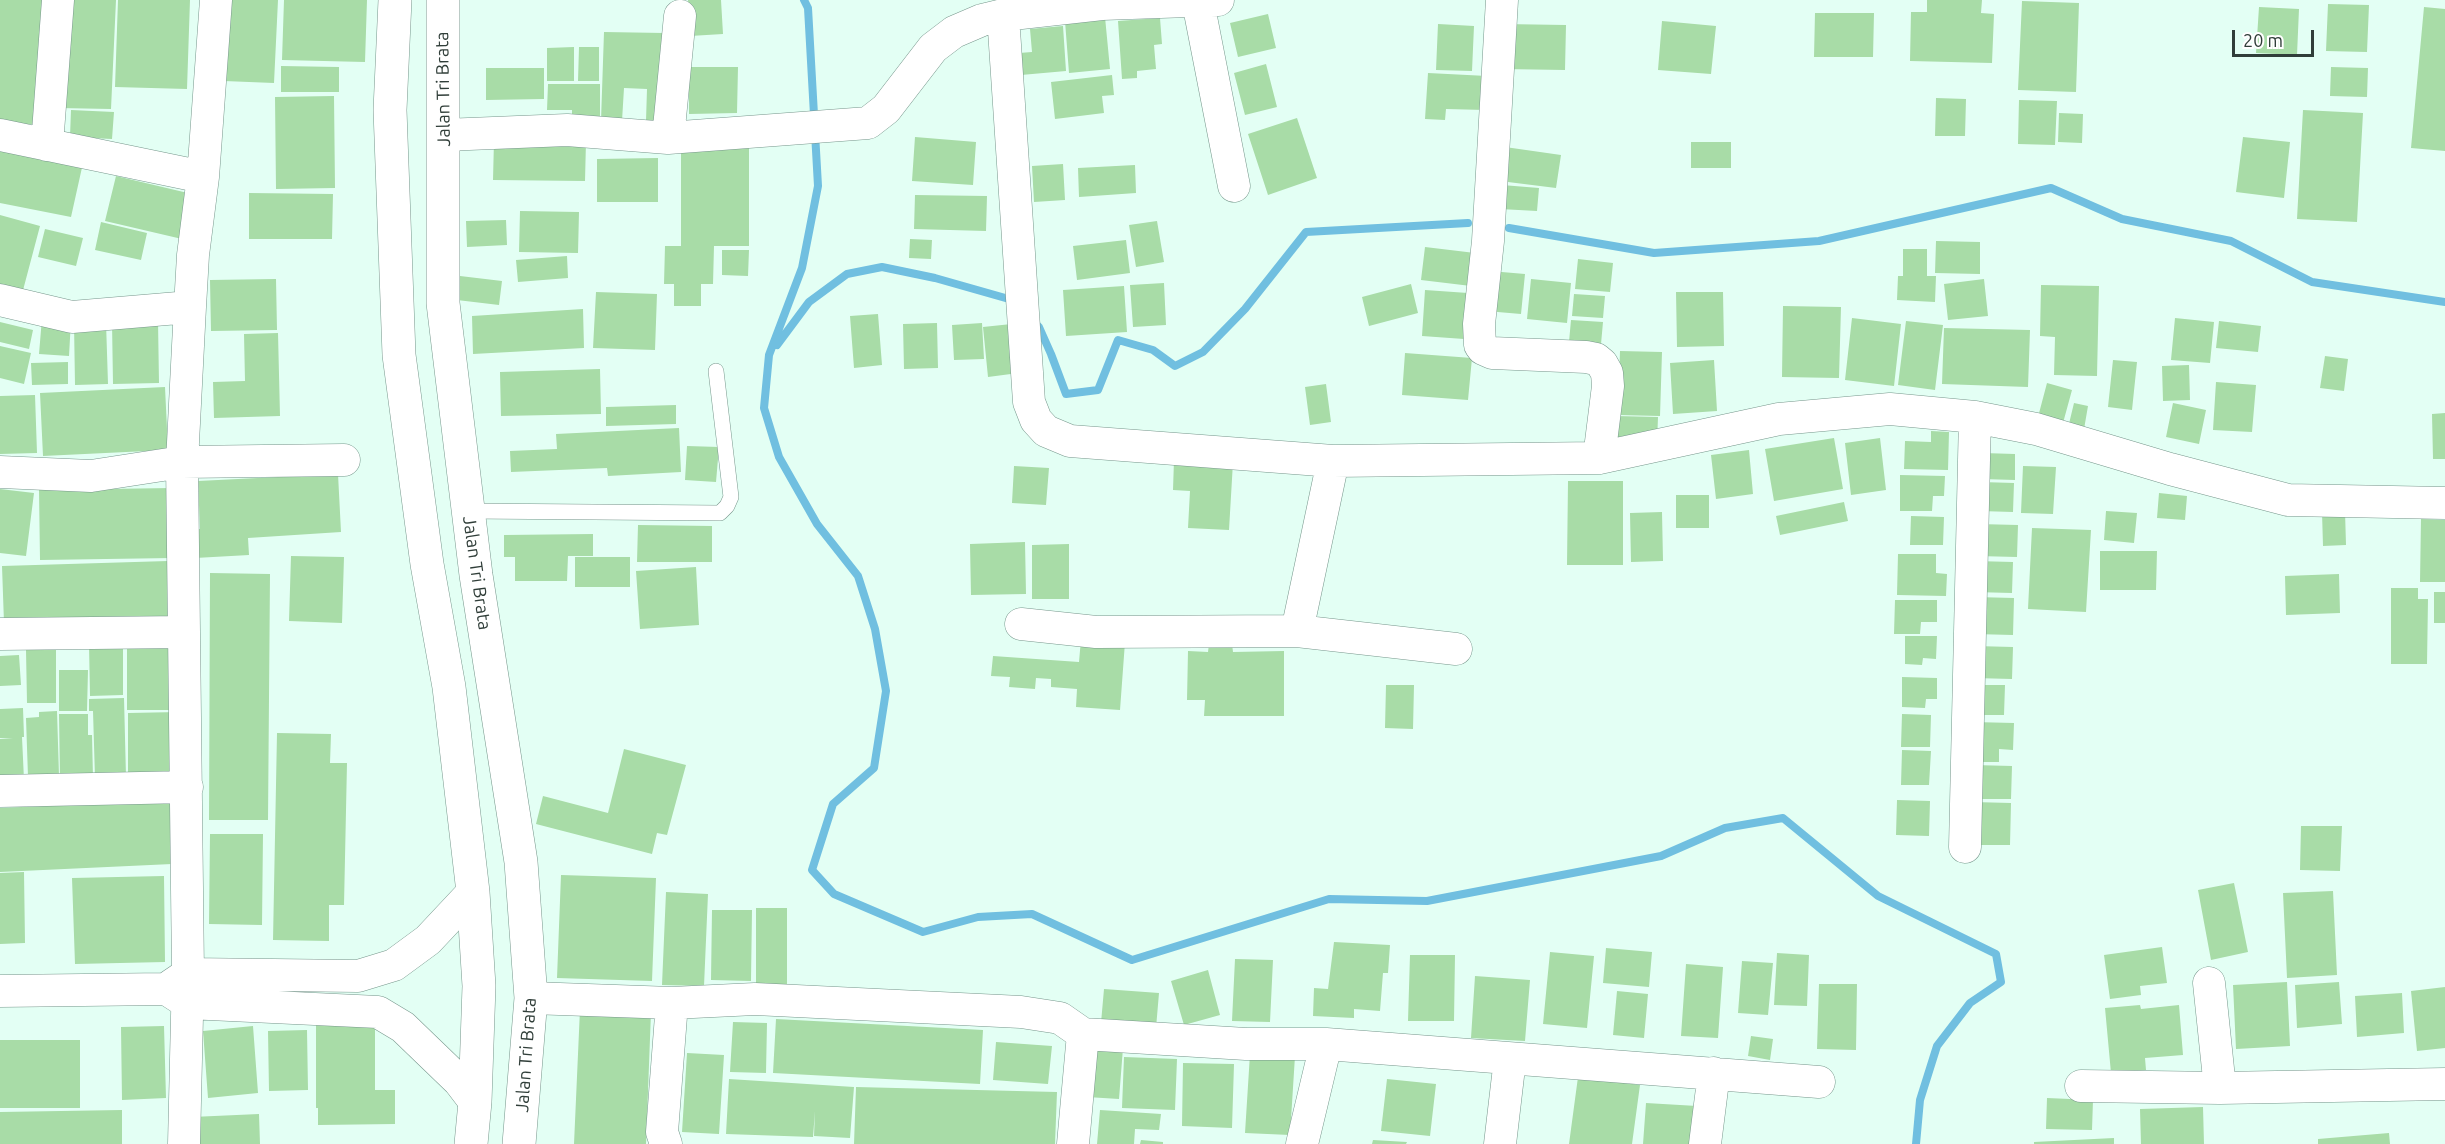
<!DOCTYPE html>
<html>
<head>
<meta charset="utf-8">
<style>
	body { margin:0 }
	#map { position:relative; width:2445px; height:1144px; overflow:hidden; background:#e3fff4; font-family:Ubuntu,sans-serif }
	canvas { display:block }
	.scale { position:absolute; left:2232px; top:30px; width:82px; height:27px; box-sizing:border-box; border:3px solid #303e39; border-top:0; padding-left:8px; font-size:18px; line-height:21px; white-space:nowrap; color:#303e39; -webkit-text-stroke:4px #fff; paint-order:stroke }
</style>
</head>
<body>
<div id="map">
<canvas width="2445" height="1144"></canvas>
<div class="scale">20 m</div>
</div>
<script>
const g = document.querySelector('canvas').getContext('2d');
g.lineJoin = 'round';
const shape = rows => new Path2D(rows.map(r => 'M' + r).join(''));
function strokePath(path, color, width, dash) { g.strokeStyle = color; g.lineWidth = width; g.lineCap = dash ? 'butt' : 'round'; g.setLineDash(dash || []); g.stroke(path); }
function fill(path, color) { g.fillStyle = color; g.fill(path, 'evenodd'); }
function write(font, color, halo, rows, align = 'center') {
  g.font = font + ' Ubuntu,sans-serif'; g.lineWidth = 4.5; g.setLineDash([]); g.textBaseline = 'middle'; g.strokeStyle = halo; g.fillStyle = color; for (const [text, x, y, turn = 0] of rows) {
    g.save(); g.translate(x, y); g.rotate((+turn || 0) * Math.PI / 180); g.textAlign = isNaN(turn) ? turn : align; if (halo) g.strokeText(text, 0, 0); g.fillText(text, 0, 0); g.restore();
  }
}
strokePath(shape([
	[804,0,808,8,818,186,802,268,769,355,764,408,779,457,817,524,858,576,875,629,886,691,874,768,833,804,812,870,834,894,923,932,978,917,1032,914,1132,960,1329,899,1427,901,1661,856,1725,828,1783,818,1878,896,1996,954,2001,982,1970,1003,1937,1046,1920,1100,1916,1144],
	[1509,228,1654,253,1819,241,2051,188,2122,219,2231,241,2312,282,2445,302],
	[1034,322,1039,327,1051,354,1066,394,1098,390,1118,340,1153,350,1175,366,1203,352,1245,309,1306,232,1468,223],
	[777,345,809,302,847,274,882,267,935,278,1016,301]
]), '#70bfe0', 8);
fill(shape([
	[0,0,49,0,39,125,0,122],
	[64,0,116,0,111,109,59,108],
	[118,0,190,0,187,89,115,87],
	[228,0,278,0,274,83,224,81],
	[284,0,367,0,365,62,282,60],
	[688,0,721,0,723,34,690,36],
	[1927,0,1982,0,1981,13,1994,14,1992,63,1910,61,1911,12,1927,12],
	[2022,1,2079,3,2076,92,2018,90],
	[2328,4,2369,5,2367,52,2326,51],
	[2259,7,2299,9,2297,55,2256,53],
	[2424,7,2445,9,2445,151,2411,148],
	[1815,13,1874,13,1873,57,1814,57],
	[1268,14,1276,48,1238,57,1230,23],
	[1105,17,1110,69,1069,73,1065,21],
	[1160,18,1162,44,1154,45,1156,69,1137,71,1137,78,1122,79,1118,21],
	[1662,21,1716,26,1711,74,1658,70],
	[1438,24,1474,26,1472,71,1436,70],
	[1503,24,1566,25,1565,70,1502,69],
	[1063,26,1066,71,1021,75,1019,53,1032,52,1030,29],
	[604,32,664,33,661,121,646,121,647,89,624,88,622,121,601,121],
	[574,47,574,81,547,81,547,48],
	[579,47,599,47,599,81,578,81],
	[1266,64,1277,107,1245,115,1234,73],
	[281,66,339,67,339,92,281,92],
	[689,67,738,67,737,113,689,114],
	[2331,67,2368,68,2367,97,2330,96],
	[486,68,544,68,544,99,486,100],
	[1428,73,1487,76,1485,110,1446,109,1445,120,1425,119],
	[1112,75,1114,95,1102,96,1104,113,1055,119,1051,82],
	[548,84,600,84,600,123,572,123,572,110,547,110],
	[334,96,335,188,276,189,275,97],
	[1936,98,1966,99,1965,136,1935,136],
	[2019,100,2057,101,2055,145,2018,144],
	[71,110,114,112,112,139,70,137],
	[2303,110,2363,113,2357,222,2297,219],
	[2059,113,2083,114,2082,143,2058,142],
	[1297,118,1317,178,1268,195,1248,134],
	[915,137,976,142,973,185,912,181],
	[2243,137,2290,142,2284,198,2236,192],
	[494,140,586,141,585,181,493,180],
	[1691,142,1731,142,1731,168,1691,168],
	[0,146,83,163,71,217,0,203],
	[749,146,749,246,714,246,713,284,701,284,701,306,674,306,674,284,664,284,665,246,681,246,681,147],
	[1505,147,1561,155,1556,188,1500,181],
	[658,158,658,202,597,202,597,159],
	[1063,164,1065,200,1034,202,1032,166],
	[1135,165,1136,193,1079,197,1078,168],
	[116,176,192,194,182,239,105,221],
	[1502,185,1539,188,1537,211,1500,209],
	[249,193,333,194,332,239,249,239],
	[915,195,987,196,986,231,914,229],
	[520,211,579,212,578,253,519,252],
	[0,215,40,226,22,294,0,289],
	[506,220,507,245,467,247,466,221],
	[1157,221,1164,262,1136,267,1129,225],
	[101,222,147,233,141,260,95,250],
	[45,229,83,238,76,266,38,257],
	[910,239,932,240,931,259,909,258],
	[1126,240,1130,273,1077,280,1073,246],
	[1936,241,1980,242,1980,274,1935,273],
	[1425,247,1475,253,1471,286,1421,280],
	[1903,249,1927,249,1927,276,1936,276,1935,302,1897,300,1898,276,1903,276],
	[722,250,749,250,748,276,722,275],
	[567,256,568,278,518,282,516,260],
	[1578,259,1613,263,1610,292,1575,289],
	[1490,271,1525,274,1521,314,1486,311],
	[460,276,502,281,499,305,457,300],
	[276,279,277,330,211,331,210,280],
	[1531,279,1571,283,1567,323,1527,319],
	[1984,279,1988,316,1948,320,1944,284],
	[1164,283,1166,325,1133,327,1130,285],
	[1411,284,1418,313,1369,326,1362,297],
	[2041,285,2099,286,2097,376,2054,375,2055,337,2040,336],
	[1124,286,1127,332,1066,336,1063,290],
	[1425,290,1468,293,1464,339,1422,336],
	[596,292,657,294,655,350,593,348],
	[1676,292,1723,292,1724,346,1677,347],
	[1574,294,1605,296,1603,318,1572,316],
	[1783,306,1841,307,1839,378,1782,377],
	[583,309,584,348,473,354,472,316],
	[878,314,882,365,854,368,850,316],
	[42,318,71,320,69,356,39,354],
	[1852,318,1901,324,1894,386,1845,380],
	[2175,318,2214,322,2210,363,2171,360],
	[1571,320,1603,322,1601,344,1569,342],
	[158,321,159,383,113,384,112,322],
	[1906,321,1943,325,1935,390,1898,385],
	[2219,321,2261,326,2258,352,2216,348],
	[0,322,33,330,29,349,0,342],
	[106,322,108,384,75,385,74,323],
	[937,323,938,368,904,369,903,324],
	[982,323,984,359,954,360,952,325],
	[1021,323,1026,372,988,377,983,327],
	[1944,328,2030,330,2028,387,1942,384],
	[278,333,280,416,214,418,213,382,245,381,244,334],
	[0,346,31,353,24,384,0,378],
	[1620,351,1662,352,1660,416,1618,415],
	[1405,353,1472,358,1468,400,1402,395],
	[2325,356,2348,359,2344,391,2320,388],
	[1714,360,1717,411,1673,414,1670,363],
	[2113,360,2137,362,2132,410,2108,407],
	[68,362,68,384,32,385,31,363],
	[2189,365,2190,400,2163,401,2162,366],
	[600,369,601,414,501,416,500,372],
	[2216,382,2256,385,2252,432,2213,430],
	[2047,383,2072,390,2063,423,2038,417],
	[1326,384,1331,422,1310,425,1305,387],
	[165,387,168,450,43,456,40,393],
	[35,395,37,453,0,454,0,396],
	[2074,403,2088,406,2083,435,2067,432],
	[2173,403,2206,410,2199,444,2166,437],
	[676,405,676,424,606,426,606,407],
	[2445,413,2445,459,2433,459,2432,414],
	[1616,416,1658,417,1657,443,1616,442],
	[679,428,681,472,608,476,607,468,511,472,510,451,557,449,556,434],
	[1931,431,1949,432,1948,470,1904,469,1905,441,1931,442],
	[1834,438,1843,489,1774,501,1765,449],
	[1880,438,1886,490,1851,495,1845,443],
	[687,446,719,447,716,482,685,480],
	[1749,450,1753,494,1716,499,1711,455],
	[1983,453,2015,454,2015,480,1982,479],
	[1174,460,1233,462,1229,530,1188,528,1190,491,1173,490],
	[1014,466,1049,468,1046,505,1012,503],
	[2023,466,2056,467,2053,514,2021,513],
	[338,474,341,532,248,538,249,555,195,558,193,529,200,529,198,481],
	[1900,475,1945,476,1944,496,1933,496,1932,511,1900,511],
	[1568,481,1623,481,1623,565,1567,565],
	[1981,482,2014,483,2013,512,1980,511],
	[172,488,172,558,40,560,39,490],
	[0,489,34,493,26,556,0,553],
	[2159,493,2187,496,2185,520,2157,518],
	[1676,495,1709,495,1709,528,1676,528],
	[1844,502,1848,521,1780,535,1776,516],
	[2106,511,2137,513,2134,543,2104,540],
	[2345,511,2346,545,2323,546,2322,512],
	[1662,512,1663,561,1631,562,1630,513],
	[1911,516,1944,517,1943,545,1910,545],
	[2421,519,2445,520,2445,582,2420,582],
	[1978,524,2018,525,2017,557,1977,556],
	[638,525,712,526,712,562,637,562],
	[2032,528,2091,530,2086,612,2028,609],
	[593,534,593,556,568,556,567,581,515,581,515,557,504,557,504,535],
	[1025,542,1026,594,971,595,970,544],
	[1069,544,1069,599,1032,599,1032,545],
	[2100,551,2157,551,2156,590,2100,590],
	[1898,554,1936,554,1936,573,1947,574,1946,596,1897,595],
	[291,556,344,557,342,623,289,621],
	[575,557,630,557,630,587,575,587],
	[168,561,170,619,4,623,2,566],
	[1975,561,2013,562,2012,593,1974,592],
	[696,567,699,625,640,629,636,571],
	[210,573,270,574,268,820,209,820],
	[2339,574,2340,613,2286,615,2285,576],
	[2391,588,2418,588,2418,599,2428,599,2427,664,2391,664],
	[2434,592,2445,592,2445,623,2434,623],
	[1975,597,2014,598,2013,635,1974,634],
	[1895,600,1937,600,1937,622,1921,622,1920,634,1894,634],
	[1905,636,1937,636,1936,659,1923,658,1922,665,1905,664],
	[1081,639,1125,642,1120,710,1076,707,1077,689,1051,687,1051,679,1036,678,1035,689,1009,687,1010,677,991,676,993,656,1079,662],
	[89,644,123,644,123,695,90,696],
	[1209,644,1232,644,1233,652,1284,651,1284,716,1204,716,1205,700,1187,700,1188,651,1208,652],
	[1975,646,2013,647,2012,679,1974,678],
	[181,647,181,710,127,710,127,648],
	[26,650,56,650,56,703,27,703],
	[19,655,21,685,0,686,0,656],
	[59,670,88,670,87,711,59,711],
	[1902,677,1937,678,1937,699,1926,699,1925,708,1902,707],
	[1386,685,1414,685,1413,729,1385,728],
	[1973,685,2005,685,2004,715,1973,715],
	[124,698,126,777,95,778,93,711,89,711,89,699],
	[23,708,24,737,22,737,24,780,0,782,0,739,13,738,0,738,0,709],
	[57,711,59,776,28,777,26,718,39,717,39,712],
	[179,712,180,782,128,782,128,713],
	[59,714,88,714,88,735,92,735,93,778,60,779],
	[1902,714,1931,715,1930,747,1901,747],
	[1973,722,2014,723,2013,750,1999,749,1999,762,1972,762],
	[277,733,331,734,330,763,347,763,344,905,329,905,329,941,273,940],
	[624,749,686,765,667,835,657,833,652,854,536,824,543,796,608,813],
	[1902,750,1931,751,1929,785,1901,785],
	[1973,765,2012,766,2011,799,1972,799],
	[170,800,172,864,0,872,0,808],
	[1897,800,1930,801,1929,836,1896,835],
	[1973,802,2011,803,2010,845,1971,845],
	[2301,826,2342,826,2340,871,2300,870],
	[210,834,263,834,262,925,209,924],
	[24,872,25,943,0,944,0,873],
	[561,875,656,878,652,981,557,978],
	[164,876,165,962,75,964,72,878],
	[2234,883,2248,952,2211,960,2198,890],
	[2333,891,2337,975,2287,978,2283,893],
	[666,892,708,894,704,986,662,985],
	[756,908,787,908,787,984,756,985],
	[712,910,752,910,751,981,711,980],
	[1334,942,1390,945,1388,973,1383,973,1380,1011,1354,1009,1354,1018,1313,1016,1314,988,1328,989],
	[2162,947,2167,983,2140,986,2141,995,2110,999,2104,955],
	[1606,948,1652,952,1649,987,1603,983],
	[1550,952,1594,956,1587,1028,1543,1024],
	[1777,953,1809,955,1807,1006,1774,1005],
	[1410,955,1455,955,1454,1021,1408,1021],
	[1235,959,1273,960,1270,1022,1232,1021],
	[1742,961,1773,963,1768,1015,1738,1013],
	[1686,964,1723,967,1718,1038,1681,1036],
	[1208,970,1220,1015,1184,1025,1171,981],
	[1475,976,1530,980,1525,1041,1471,1038],
	[2287,982,2290,1046,2236,1049,2233,985],
	[2339,982,2342,1024,2297,1028,2295,985],
	[1819,984,1857,984,1856,1050,1817,1049],
	[2445,987,2445,1048,2417,1051,2411,991],
	[1104,989,1159,993,1156,1028,1101,1023],
	[1617,991,1648,994,1644,1038,1613,1035],
	[2402,993,2404,1033,2357,1037,2355,996],
	[2140,1005,2141,1009,2179,1005,2183,1055,2145,1058,2146,1070,2111,1073,2105,1008],
	[580,1009,651,1012,646,1144,574,1144],
	[776,1019,983,1030,980,1084,773,1073],
	[733,1022,767,1023,766,1073,730,1072],
	[316,1023,375,1023,375,1090,395,1090,395,1124,318,1125,318,1108,316,1108],
	[164,1026,166,1098,122,1100,121,1027],
	[253,1026,258,1093,208,1098,203,1031],
	[307,1030,308,1090,269,1091,268,1031],
	[1751,1036,1773,1039,1770,1060,1748,1056],
	[0,1040,80,1040,80,1108,0,1108],
	[996,1042,1052,1046,1048,1084,993,1080],
	[1091,1045,1123,1048,1119,1099,1087,1097],
	[687,1053,724,1055,719,1134,682,1132],
	[1250,1054,1295,1056,1290,1135,1245,1133],
	[1124,1057,1177,1059,1175,1110,1122,1108],
	[1183,1063,1234,1064,1232,1128,1182,1126],
	[1578,1077,1640,1085,1632,1144,1569,1144],
	[729,1079,854,1087,850,1138,814,1136,815,1111,813,1137,726,1134],
	[1387,1079,1436,1084,1430,1136,1381,1131],
	[856,1087,1057,1092,1055,1144,854,1144],
	[2047,1098,2093,1100,2092,1130,2046,1129],
	[1646,1103,1697,1106,1695,1144,1643,1144],
	[2203,1107,2204,1144,2141,1144,2140,1109],
	[122,1110,122,1144,0,1144,0,1112],
	[1100,1110,1161,1114,1159,1130,1135,1129,1134,1144,1097,1144],
	[259,1114,260,1144,193,1144,192,1117],
	[2389,1133,2390,1144,2318,1144,2318,1139],
	[2114,1138,2114,1144,2034,1144,2034,1142],
	[1141,1140,1163,1142,1163,1144,1140,1144],
	[1373,1140,1407,1142,1406,1144,1372,1144]
]), '#a8dca7');
const service = shape([
	[468,511,720,513,727,506,731,497,716,371]
]);
const minor = shape([
	[1502,0,1488,241,1479,324,1480,345,1483,349,1492,353,1586,357,1596,359,1602,364,1607,373,1608,386,1599,458],
	[1198,2,1234,186],
	[1003,15,1029,402,1036,420,1046,431,1070,441,1333,461,1599,458,1779,419,1890,409,1975,417,2036,429,2170,469,2288,500,2445,503],
	[0,135,203,177,216,0],
	[444,135,567,130,668,138,680,16],
	[668,138,868,123,886,109,933,48,954,32,982,20,1003,15,1102,4,1218,0],
	[47,145,58,0],
	[0,300,72,317,190,307,182,462,188,974,184,1144],
	[190,307,193,255,203,177],
	[0,472,91,476,182,462,344,460],
	[1021,624,1096,632,1297,631,1456,649],
	[1297,631,1333,461],
	[0,634,184,632],
	[0,791,187,787],
	[1965,847,1975,417],
	[2209,983,2220,1088],
	[0,991,166,989,188,974,358,976,394,965,428,940,473,892],
	[171,992,188,1003,378,1012,403,1027,459,1081,475,1102],
	[531,998,672,1003,755,999,1021,1012,1060,1018,1083,1034,1246,1044,1326,1044,1819,1082],
	[2081,1086,2220,1088,2445,1084],
	[666,1144,662,1132,672,1003],
	[1073,1144,1083,1034],
	[1302,1144,1326,1044],
	[1500,1144,1510,1059],
	[1705,1144,1714,1073]
]);
const tertiary = shape([
	[395,0,390,110,399,355,427,564,449,687,473,892,479,986,475,1102,471,1144],
	[443,0,443,303,476,575,521,862,531,998,519,1144]
]);
strokePath(service, '#77978c', 16);
strokePath(minor, '#77978c', 33);
strokePath(tertiary, '#77978c', 34);
strokePath(service, '#fff', 15);
strokePath(minor, '#fff', 32);
strokePath(tertiary, '#fff', 33);
write('18px', '#303e39', '#fff', [
	["Jalan Tri Brata",443,89,-91],
	["Jalan Tri Brata",477,573,82],
	["Jalan Tri Brata",526,1055,-86]
]);
</script>
</body>
</html>
